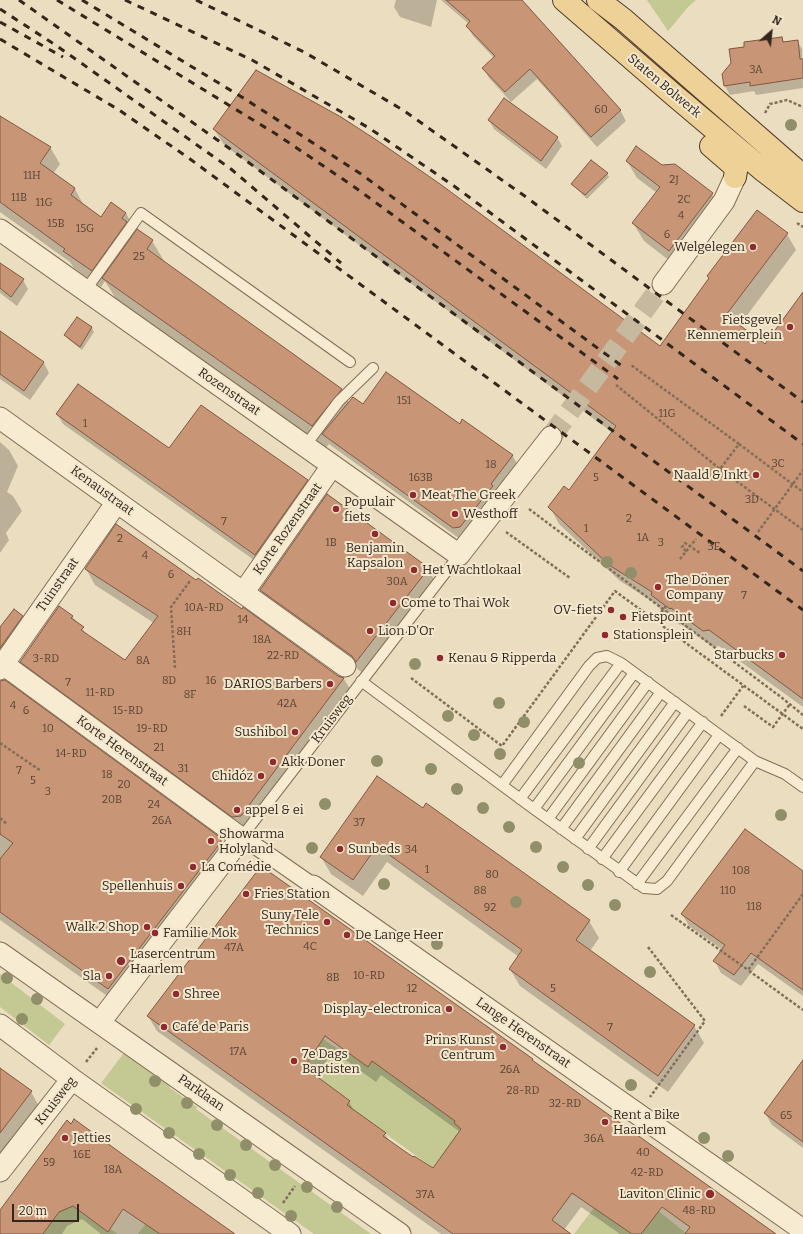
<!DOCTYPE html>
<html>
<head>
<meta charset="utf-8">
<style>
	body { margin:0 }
	#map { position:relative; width:803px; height:1234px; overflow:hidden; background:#ebddbf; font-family:Bitter,serif }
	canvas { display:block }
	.north { position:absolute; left:751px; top:12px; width:40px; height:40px; -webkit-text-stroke:3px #f3e8ce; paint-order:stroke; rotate:27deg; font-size:11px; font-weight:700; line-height:16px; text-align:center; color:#33271c }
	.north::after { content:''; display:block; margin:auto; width:14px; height:18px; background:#33271c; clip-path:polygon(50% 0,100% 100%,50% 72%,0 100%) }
	.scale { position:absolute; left:12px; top:1204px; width:67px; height:18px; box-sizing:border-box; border:2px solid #33271c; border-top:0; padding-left:5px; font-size:12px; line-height:14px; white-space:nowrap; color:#33271c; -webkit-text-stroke:3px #f3e8ce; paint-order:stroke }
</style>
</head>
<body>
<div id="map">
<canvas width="803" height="1234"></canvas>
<div class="north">N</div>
<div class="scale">20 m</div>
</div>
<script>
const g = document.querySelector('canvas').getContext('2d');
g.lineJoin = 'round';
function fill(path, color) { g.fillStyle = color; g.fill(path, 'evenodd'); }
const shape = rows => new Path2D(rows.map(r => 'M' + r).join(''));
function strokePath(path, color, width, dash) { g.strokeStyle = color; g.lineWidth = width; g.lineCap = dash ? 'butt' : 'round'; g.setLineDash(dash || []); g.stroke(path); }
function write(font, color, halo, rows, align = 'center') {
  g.font = font + ' Bitter,serif'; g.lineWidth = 4; g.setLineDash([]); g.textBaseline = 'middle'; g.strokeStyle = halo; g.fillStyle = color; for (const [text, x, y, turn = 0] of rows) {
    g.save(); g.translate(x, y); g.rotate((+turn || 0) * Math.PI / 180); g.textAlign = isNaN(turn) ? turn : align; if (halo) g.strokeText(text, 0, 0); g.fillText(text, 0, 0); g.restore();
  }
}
fill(shape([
	[647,0,696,0,688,7,668,31],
	[0,974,65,1024,49,1045,0,1007],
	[293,998,334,1024,323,1039,347,1055,353,1047,484,1128,451,1143,433,1168,300,1072],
	[127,1049,168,1078,170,1088,197,1107,196,1109,371,1234,314,1234,101,1083],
	[86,1161,103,1224,118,1234,36,1234],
	[627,1185,687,1234,574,1234,606,1192],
	[149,1219,171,1234,138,1234]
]), '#c4c994');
fill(shape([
	[396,0,437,0,431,27,400,17,394,7],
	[441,0,521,0,620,110,626,121,597,147,537,79,511,102,489,78,483,68,494,58,473,36,467,26,469,24],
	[782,38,784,42,797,41,802,49,803,88,756,95,754,91,730,95,725,86,723,74,745,48],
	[0,118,50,147,60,164,53,174,75,189,84,206,101,219,126,213,135,230,133,234,134,236,138,230,152,241,166,264,341,390,349,403,460,425,512,455,519,467,460,539,329,444,325,449,117,301,105,281,101,287,74,268,70,262,0,212],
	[489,120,557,137,562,146,546,169,494,129],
	[214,129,660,347,710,279,708,276,787,234,796,250,739,326,766,345,803,294,803,707,719,646,713,647,681,624,680,625,661,611,658,605,620,581,559,524,550,507,569,491,613,433,224,145],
	[627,161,712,194,722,211,679,268,644,241,633,223,657,193,637,178],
	[607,173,609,177,587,199,572,184],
	[0,264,23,280,28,289,17,306,0,293],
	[78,318,92,328,94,332,82,350,68,339,65,335],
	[0,331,44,363,49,373,30,400,0,379],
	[57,414,169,450,307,480,313,491,261,565,63,424],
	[0,442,9,450,18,466,7,492,13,496,22,511,6,533,9,540,0,553],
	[428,568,437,585,363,673,270,606,261,590],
	[86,569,344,679,353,694,250,831,30,677,21,662,72,616,88,636,125,662,154,623,95,585],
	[22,616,24,620,0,655,0,629],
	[0,683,220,839,228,853,117,1003,0,920],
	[426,805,589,921,599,938,590,951,694,1026,704,1043,668,1092,520,986,510,969,519,957,387,862,363,896,331,874,321,857,423,810],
	[261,868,775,1234,620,1234,581,1207,564,1230,569,1234,441,1234,157,1031,148,1016],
	[333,1051,376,1082,381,1075,460,1132,433,1170,390,1142,385,1134,355,1112,349,1102,316,1077],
	[803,872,803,996,758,964,741,986,721,973,715,961,723,950,689,926,682,914],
	[803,1061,803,1148,772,1125,765,1113],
	[0,1069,31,1092,39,1106,0,1157],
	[67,1121,234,1234,101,1234,82,1219,67,1226,62,1234,0,1234,0,1211]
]), '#0003');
const building = shape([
	[446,0,522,0,621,110,591,137,530,69,505,92,482,68,495,56,466,26,470,21,446,0],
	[782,37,783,42,798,40,800,59,803,59,803,78,750,86,750,82,724,86,722,74,731,63,729,49,744,47,744,42,782,37],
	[256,70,341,117,378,141,440,184,660,346,709,278,707,276,757,210,788,233,726,315,765,344,803,292,803,699,709,630,703,631,671,608,670,609,651,595,652,592,609,565,548,507,564,486,569,490,616,426,213,129,256,70],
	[504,98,558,137,541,161,488,120,504,98],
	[0,116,51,147,40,163,75,188,71,195,101,217,111,202,126,213,122,218,127,222,92,271,63,251,65,249,0,202,0,116],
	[636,146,662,165,675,164,713,193,669,251,632,223,660,187,626,161,636,146],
	[591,160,608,173,585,195,571,184,591,160],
	[137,229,153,240,147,249,342,389,312,426,102,278,137,229],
	[0,263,24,279,11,297,0,288,0,263],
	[77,317,92,327,80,347,64,335,77,317],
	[0,331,44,362,24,391,0,374,0,331],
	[386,372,460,424,462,419,513,455,491,484,493,486,460,527,453,528,322,434,353,397,363,404,386,372],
	[78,384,169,448,201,405,308,480,255,555,56,414,78,384],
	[327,494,429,568,356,662,352,656,260,590,327,494],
	[116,524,196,580,198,578,242,609,243,607,338,676,344,678,241,816,232,817,20,662,59,606,73,616,71,618,84,627,81,630,125,660,158,616,85,569,116,524],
	[14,609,23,616,0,648,0,627,14,609],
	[5,680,221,838,221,842,108,989,0,912,0,859,13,843,0,834,0,681,5,680],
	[377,776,423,808,426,803,590,920,576,940,695,1025,658,1076,509,969,522,950,377,846,353,880,320,857,377,776],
	[745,829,803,871,803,990,751,953,734,975,713,961,725,945,681,914,745,829],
	[261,866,533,1059,532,1060,776,1234,685,1234,690,1227,662,1207,641,1234,632,1234,572,1193,552,1220,571,1234,453,1234,147,1016,261,866],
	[325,1036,368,1067,372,1061,455,1121,454,1123,461,1129,433,1168,414,1156,413,1157,383,1136,386,1133,347,1105,350,1101,304,1067,325,1036],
	[803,1060,803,1142,764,1113,803,1060],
	[0,1068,32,1091,0,1133,0,1068],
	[74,1119,129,1159,235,1234,160,1234,123,1209,108,1232,73,1206,59,1212,43,1234,0,1234,0,1210,67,1120,71,1124,74,1119]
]);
fill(building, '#c89676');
strokePath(building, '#81583f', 1);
strokePath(shape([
	[551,437,663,284]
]), '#c6b99e', 21, [21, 10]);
const service = shape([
	[85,291,141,213,350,362],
	[305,446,339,401,373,368],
	[361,681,534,809,644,888,657,889,667,881,755,761],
	[502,785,589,666,597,658,607,656,621,663,755,761,785,774,803,787],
	[520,799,621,663],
	[534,809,634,673],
	[548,819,648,682],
	[561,829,661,692],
	[241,838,459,555],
	[575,839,675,702],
	[588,849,688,712],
	[602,859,703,722],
	[619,872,719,735],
	[637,884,738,748]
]);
const pedestrian = shape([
	[241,838,254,845,313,886]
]);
const minor = shape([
	[0,230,459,555,551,437],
	[663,284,724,201,735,177],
	[0,418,345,666],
	[243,593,332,466],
	[3,664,241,838,100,1022],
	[0,669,117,502],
	[313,886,803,1230],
	[0,953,400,1234],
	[0,1025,72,1079,290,1234],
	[0,1171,72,1079]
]);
const primary = shape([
	[564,0,675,96,764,171,803,201],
	[598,0,623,19,803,176],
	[711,146,733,165,736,171,735,177]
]);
strokePath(service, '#836e58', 12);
strokePath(pedestrian, '#836e58', 18);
strokePath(minor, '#836e58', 23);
strokePath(primary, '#513c2d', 24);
strokePath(shape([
	[765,113,770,104,787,100,803,107],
	[797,223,803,227],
	[616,385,720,469,739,444,631,365],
	[739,444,803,492],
	[720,469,803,530],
	[529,509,781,697,803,715],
	[506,532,570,578],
	[758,532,803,470],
	[686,551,682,547,685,543,700,553],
	[680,559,696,539],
	[655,620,666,606],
	[175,668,171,607,190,581],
	[411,678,502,746,615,591,803,729],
	[744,706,773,727,790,704],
	[721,716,743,686],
	[0,743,41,771],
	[0,818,7,824],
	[803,894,748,970,803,1010],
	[671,915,748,970],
	[648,947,705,1021,650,1097],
	[86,1062,97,1048],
	[283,1203,295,1186]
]), '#836e58', 2.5, [3, 2]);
strokePath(service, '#f7ebd1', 10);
strokePath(pedestrian, '#f7ebd1', 16);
strokePath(minor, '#f7ebd1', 21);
strokePath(primary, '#eed197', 22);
strokePath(shape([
	[19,0,233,151,803,571],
	[57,0,276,134,353,186,618,379],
	[82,0,245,99,361,174,626,369],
	[125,0,252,60,369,128,454,186,803,444],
	[196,0,304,52,403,110,526,197,803,402],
	[0,9,57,46,231,169,341,263],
	[0,22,63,57],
	[0,39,119,110,190,159,803,610]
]), '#33271c', 3, [7, 7]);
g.fillStyle = '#908f69';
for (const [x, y] of [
	[791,125],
	[607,562],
	[631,573],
	[415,664],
	[499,703],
	[448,716],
	[524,722],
	[474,735],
	[500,754],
	[377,761],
	[579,763],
	[431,769],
	[457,789],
	[325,804],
	[483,808],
	[781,815],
	[509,827],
	[536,847],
	[312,848],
	[563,867],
	[384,884],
	[588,885],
	[516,902],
	[615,905],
	[437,944],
	[650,972],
	[7,978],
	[37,999],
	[22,1019],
	[155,1081],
	[631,1085],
	[187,1103],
	[136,1109],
	[217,1125],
	[169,1133],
	[704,1138],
	[246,1145],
	[199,1154],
	[728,1156],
	[275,1165],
	[230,1175],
	[307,1187],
	[258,1193],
	[337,1207],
	[291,1216]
]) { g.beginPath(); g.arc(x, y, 6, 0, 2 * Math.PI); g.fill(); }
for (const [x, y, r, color] of [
	[753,247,4,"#8f2b2e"],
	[790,327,4,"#8f2b2e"],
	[756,475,4,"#8f2b2e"],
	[413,495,4,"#8f2b2e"],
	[336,509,4,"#8f2b2e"],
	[455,514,4,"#8f2b2e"],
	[375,534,4,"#8f2b2e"],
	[414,570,4,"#8f2b2e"],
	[658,587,4,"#8f2b2e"],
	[393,603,4,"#8f2b2e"],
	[611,610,4,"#8f2b2e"],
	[623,617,4,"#8f2b2e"],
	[370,631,4,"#8f2b2e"],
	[605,635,4,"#8f2b2e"],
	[782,655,4,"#8f2b2e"],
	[440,658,4,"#8f2b2e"],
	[330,684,4,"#8f2b2e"],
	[295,732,4,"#8f2b2e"],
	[273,762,4,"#8f2b2e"],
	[261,776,4,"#8f2b2e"],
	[237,810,4,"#8f2b2e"],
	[211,841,4,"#8f2b2e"],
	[340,849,4,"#8f2b2e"],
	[193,867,4,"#8f2b2e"],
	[181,886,4,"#8f2b2e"],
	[246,894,4,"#8f2b2e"],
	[327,922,4,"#8f2b2e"],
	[147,927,4,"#8f2b2e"],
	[155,933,4,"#8f2b2e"],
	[347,935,4,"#8f2b2e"],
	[121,961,5,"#8f2b2e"],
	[109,976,4,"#8f2b2e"],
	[176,994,4,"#8f2b2e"],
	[449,1009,4,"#8f2b2e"],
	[164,1027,4,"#8f2b2e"],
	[503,1047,4,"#8f2b2e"],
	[294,1061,4,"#8f2b2e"],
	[605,1122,4,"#8f2b2e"],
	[65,1138,4,"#8f2b2e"],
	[710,1194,5,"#8f2b2e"]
]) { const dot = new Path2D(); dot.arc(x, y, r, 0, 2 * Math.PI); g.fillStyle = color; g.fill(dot); strokePath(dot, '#f3e8ce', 1.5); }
write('11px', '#584332', null, [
	["3A",756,70],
	["60",601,110],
	["11H",32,176],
	["2J",674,180],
	["11B",19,198],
	["2C",684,200],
	["11G",44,203],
	["4",681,216],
	["15B",56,224],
	["15G",85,229],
	["6",667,235],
	["25",139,257],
	["151",404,401],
	["11G",667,414],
	["1",85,424],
	["3C",778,464],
	["18",491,465],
	["163B",421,478],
	["5",596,478],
	["3D",752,500],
	["2",629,519],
	["7",224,522],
	["1",586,529],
	["1A",643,538],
	["2",120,539],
	["1B",331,543],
	["3",661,543],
	["3E",714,547],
	["4",145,556],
	["6",171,575],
	["30A",397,582],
	["7",744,596],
	["10A-RD",204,608],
	["14",243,620],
	["8H",184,632],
	["18A",262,640],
	["22-RD",283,656],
	["3-RD",46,659],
	["8A",143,661],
	["8D",169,681],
	["16",211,681],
	["7",68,683],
	["11-RD",100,693],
	["8F",190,695],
	["42A",287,704],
	["4",13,706],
	["6",26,711],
	["15-RD",128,711],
	["10",48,729],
	["19-RD",152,729],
	["21",159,748],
	["14-RD",71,754],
	["31",183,769],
	["7",19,771],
	["18",107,775],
	["5",33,781],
	["20",124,785],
	["3",48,792],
	["20B",112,800],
	["24",154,805],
	["26A",162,821],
	["37",359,823],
	["34",411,850],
	["1",427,870],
	["108",741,871],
	["80",492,875],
	["88",480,891],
	["110",728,891],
	["118",754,907],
	["92",490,908],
	["4C",310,947],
	["47A",234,948],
	["10-RD",369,976],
	["8B",333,978],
	["12",412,989],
	["5",553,989],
	["7",610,1028],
	["17A",238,1052],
	["26A",510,1070],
	["28-RD",523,1091],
	["32-RD",565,1104],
	["65",786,1116],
	["36A",594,1139],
	["40",643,1153],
	["16E",82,1155],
	["59",49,1163],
	["18A",113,1170],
	["42-RD",647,1173],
	["37A",425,1195],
	["48-RD",699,1211]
]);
write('13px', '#33271c', '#f3e8ce', [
	["Staten Bolwerk",664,86,40],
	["Rozenstraat",229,392,35],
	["Kenaustraat",102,491,36],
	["Korte Rozenstraat",288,529,-55],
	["Tuinstraat",58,585,-55],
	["Kruisweg",332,719,-53],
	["Korte Herenstraat",122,751,36],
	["Lange Herenstraat",523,1033,35],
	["Parklaan",201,1093,35],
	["Kruisweg",56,1101,-52]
]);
write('13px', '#33271c', '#f3e8ce', [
	["Welgelegen",745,247,"right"],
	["Fietsgevel",782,320,"right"],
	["Kennemerplein",782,335,"right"],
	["Naald & Inkt",748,475,"right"],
	["Meat The Greek",421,495],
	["Populair",344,502],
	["fiets",344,517],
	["Westhoff",463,514],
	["Benjamin",375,548,"center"],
	["Kapsalon",375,563,"center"],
	["Het Wachtlokaal",422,570],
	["The Döner",666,580],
	["Company",666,595],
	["Come to Thai Wok",401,603],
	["OV-fiets",603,610,"right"],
	["Fietspoint",631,617],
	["Lion D'Or",378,631],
	["Stationsplein",613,635],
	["Starbucks",774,655,"right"],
	["Kenau & Ripperda",448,658],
	["DARIOS Barbers",322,684,"right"],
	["Sushibol",287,732,"right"],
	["Akk Doner",281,762],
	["Chidóz",253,776,"right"],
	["appel & ei",245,810],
	["Showarma",219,834],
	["Holyland",219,849],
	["Sunbeds",348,849],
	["La Comédie",201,867],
	["Spellenhuis",173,886,"right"],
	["Fries Station",254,894],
	["Suny Tele",319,915,"right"],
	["Technics",319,930,"right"],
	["Walk 2 Shop",139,927,"right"],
	["Familie Mok",163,933],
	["De Lange Heer",355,935],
	["Lasercentrum",130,954],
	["Haarlem",130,969],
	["Sla",101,976,"right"],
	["Shree",184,994],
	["Display-electronica",441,1009,"right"],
	["Café de Paris",172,1027],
	["Prins Kunst",495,1040,"right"],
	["Centrum",495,1055,"right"],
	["7e Dags",302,1054],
	["Baptisten",302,1069],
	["Rent a Bike",613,1115],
	["Haarlem",613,1130],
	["Jetties",73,1138],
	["Laviton Clinic",701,1194,"right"]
], 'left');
</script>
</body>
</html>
